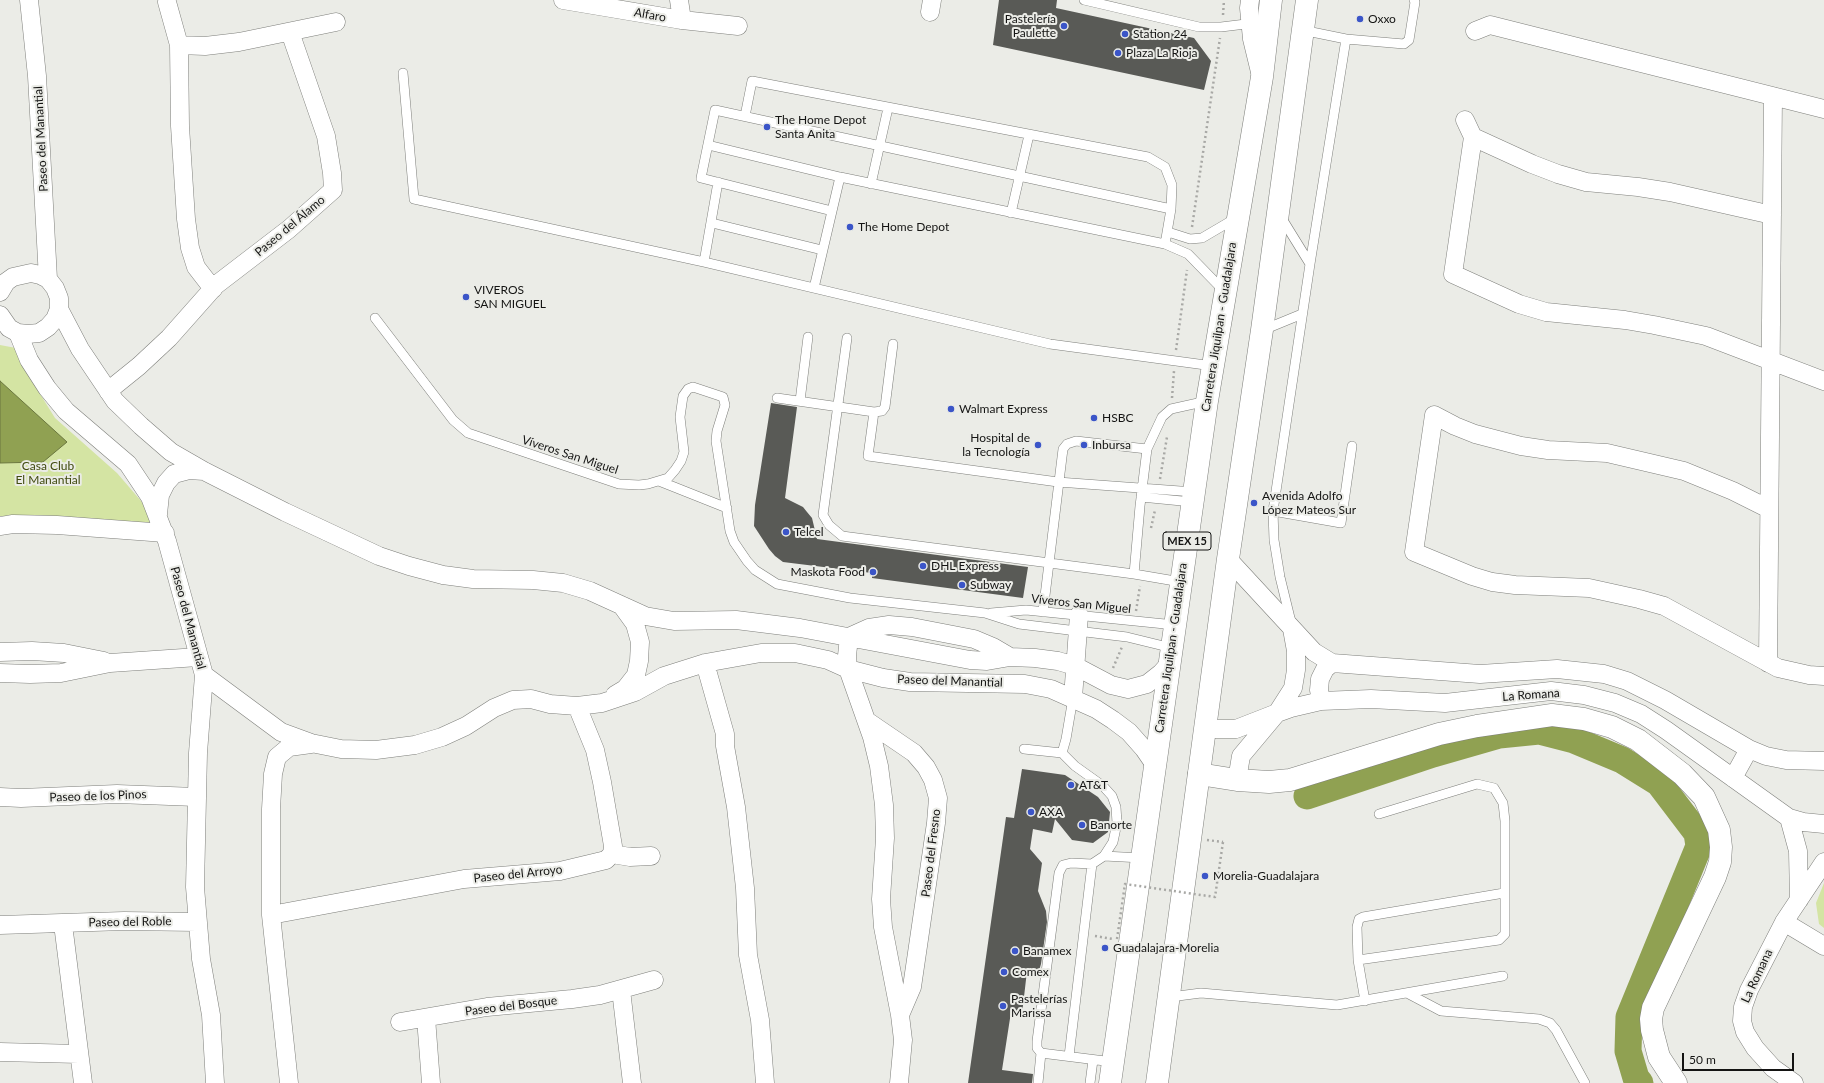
<!DOCTYPE html>
<html>
<head>
<meta charset="utf-8">
<style>
	body { margin:0 }
	#map { position:relative; width:1824px; height:1083px; overflow:hidden; background:#ebece7; font-family:Lato,sans-serif }
	canvas { display:block }
	.scale { position:absolute; left:1682px; top:1053px; width:112px; height:18px; box-sizing:border-box; border:2px solid #141413; border-top:0; padding-left:5px; font-size:12px; line-height:14px; white-space:nowrap; color:#141413; -webkit-text-stroke:3px #ebece7; paint-order:stroke }
</style>
</head>
<body>
<div id="map">
<canvas width="1824" height="1083"></canvas>
<div class="scale">50 m</div>
</div>
<script>
const g = document.querySelector('canvas').getContext('2d');
g.lineJoin = 'round';
function fill(path, color) { g.fillStyle = color; g.fill(path, 'evenodd'); }
const shape = rows => new Path2D(rows.map(r => 'M' + r).join(''));
function strokePath(path, color, width, dash) { g.strokeStyle = color; g.lineWidth = width; g.lineCap = dash ? 'butt' : 'round'; g.setLineDash(dash || []); g.stroke(path); }
function write(font, color, halo, rows, align = 'center') {
  g.font = font + ' Lato,sans-serif'; g.lineWidth = 4; g.setLineDash([]); g.textBaseline = 'middle'; g.strokeStyle = halo; g.fillStyle = color; for (const [text, x, y, turn = 0] of rows) {
    g.save(); g.translate(x, y); g.rotate((+turn || 0) * Math.PI / 180); g.textAlign = isNaN(turn) ? turn : align; if (halo) g.strokeText(text, 0, 0); g.fillText(text, 0, 0); g.restore();
  }
}
fill(shape([
	[0,345,16,348,22,365,55,418,117,473,154,516,156,529,0,516],
	[1824,883,1824,928,1819,924,1816,903]
]), '#d4e4a3');
const water = shape([
	[0,381,67,442,43,462,0,463,0,381]
]);
fill(water, '#90a152');
strokePath(water, '#6b773f', 1);
strokePath(shape([
	[1307,796,1433,754,1499,735,1539,731,1574,740,1622,760,1659,783,1697,833,1699,846,1629,1017,1628,1051,1636,1078,1640,1083]
]), '#90a152', 27);
fill(shape([
	[999,0,1057,0,1056,8,1194,38,1211,61,1204,90,993,45],
	[771,403,797,407,785,498,803,507,807,512,812,518,817,539,1028,567,1023,598,872,578,872,573,783,562,775,556,769,549,754,526,755,505],
	[1022,769,1065,775,1098,797,1110,812,1108,832,1093,843,1072,840,1055,819,1052,833,1033,829,1030,849,1042,863,1038,891,1046,911,1047,922,1041,964,1037,977,1027,971,1022,1014,1011,1012,1002,1070,1033,1074,1032,1083,968,1083,1006,817,1014,818]
]), '#595a56');
const service = shape([
	[1084,0,1199,27,1221,27,1254,23],
	[1346,39,1404,44,1409,40,1415,2,1414,0],
	[403,73,414,199,704,262,1050,344,1213,366],
	[745,116,752,81,1148,157,1165,167,1172,185,1171,209,1165,244],
	[708,145,840,177,1165,244,1188,254,1224,291],
	[871,184,888,108],
	[832,211,701,178,715,110,1171,209],
	[1011,213,1029,135],
	[1281,217,1310,264],
	[712,223,822,250],
	[1168,232,1190,239,1202,238,1236,218],
	[704,262,718,182],
	[814,288,840,177],
	[375,318,453,420,468,433,619,484,639,485,648,484,668,478,675,470,681,461,684,452,680,417,683,396,688,389,693,387,723,397,725,405,717,431,716,441,730,531,734,542,747,561,755,570,777,584,850,598,985,613,1019,624,1127,637,1172,648],
	[1263,330,1302,314],
	[847,338,823,515,829,525,842,536,1134,574,1181,582],
	[777,398,874,412,868,456,1058,482,1194,492],
	[800,401,808,337],
	[874,412,882,411,885,407,893,344],
	[659,481,727,508],
	[1141,497,1192,502],
	[1273,511,1341,523,1352,446],
	[1134,574,1140,506,1147,449,1162,417,1171,409,1207,401],
	[1043,612,1063,449,1067,444,1076,441,1147,449],
	[991,613,1026,610,1175,625],
	[1291,622,1280,577,1274,540,1273,511,1310,264,1346,39,1302,30],
	[1024,749,1062,753],
	[1104,856,1142,858],
	[1358,960,1499,940,1505,934,1505,821,1503,803,1494,788,1477,784,1379,814],
	[1407,993,1441,1011,1539,1019,1550,1023,1556,1030,1585,1083],
	[1170,997,1201,993,1337,1005,1503,976],
	[1365,1001,1358,960,1357,927,1359,919,1363,917,1504,893],
	[1041,1053,1113,1062],
	[1069,1056,1092,864],
	[1038,1083,1041,1053,1037,1048,1037,1041,1059,873,1063,865,1071,863,1092,864,1104,856,1113,842,1117,823,1116,807,1112,796,1103,786,1075,766,1062,753,1066,739,1073,698],
	[1090,1083,1093,1060]
]);
const minor = shape([
	[29,0,37,76,48,279],
	[563,0,682,20,738,26],
	[679,0,682,20],
	[1250,0,1249,8,1252,39,1260,72],
	[167,2,179,45,180,126,186,219,190,248,196,267,213,289],
	[930,12,932,0],
	[1475,31,1490,25,1824,109],
	[179,45,205,46,239,42,336,22],
	[1465,120,1473,137],
	[1772,215,1670,192,1638,187,1586,182,1558,174,1532,164,1473,137,1453,274,1519,304,1546,312,1625,320,1654,325,1706,336,1824,381],
	[0,292,6,282,13,277,31,273,40,275,48,279,55,288,59,298,59,309,55,319,48,327,39,333,28,334,18,333,9,328,0,315],
	[59,309,80,349,115,401,141,426,171,452,204,471,285,512,379,556,409,566,443,575,473,579,533,580,563,583,590,591,645,616,674,621,736,620,800,628,970,660,987,661,1010,657,1035,658,1058,661,1075,666,1111,685,1128,689,1147,684,1161,673,1169,664],
	[18,333,29,360,47,388,66,411,128,464,150,497,167,541,204,675,281,732,311,743,341,749,376,750,415,745,442,737,466,726,494,708,513,700,531,699,550,704,577,706,602,703,635,692,664,676,705,663,761,653,795,653,828,660,848,669,883,678,910,682,1025,684,1051,689,1096,709,1113,720,1129,732,1144,749,1155,765],
	[108,391,139,366,169,338,216,285,289,229,333,190,332,173,326,136,290,32],
	[1769,509,1733,491,1684,471,1607,453,1548,450,1521,446,1475,434,1455,426,1434,415,1414,552,1472,576,1492,582,1515,585,1589,588,1639,599,1664,606,1778,668,1809,675,1824,676],
	[158,514,160,495,166,483,174,474,189,470,204,471],
	[0,526,13,524,57,525,165,533],
	[1228,559,1314,652,1332,663,1480,674,1557,669,1604,674,1627,681,1665,700,1749,749,1766,756,1786,760,1824,761],
	[0,652,32,651,64,653,104,661],
	[705,663,725,734,725,746,736,807,745,888,748,955,760,1020,765,1083],
	[1768,663,1773,96],
	[0,673,30,674,61,673,110,663,198,657],
	[204,675,198,753,195,887,201,959,211,1015,215,1083],
	[615,695,625,689,636,675,639,661,640,642,635,624,622,606],
	[1073,698,1079,615],
	[1321,701,1319,690,1320,679,1325,669,1332,663],
	[867,721,914,753,926,767,933,780,938,798,936,823,912,987,900,1015],
	[1205,729,1236,729,1277,713,1293,688,1296,670,1296,651,1292,629],
	[1733,778,1749,749],
	[1237,780,1241,756,1277,713,1291,708,1321,701,1371,699,1445,703,1551,691,1584,695,1615,703,1641,714,1666,730,1789,818,1803,822,1824,824],
	[0,797,21,798,117,794,196,797],
	[1789,818,1798,851,1799,900],
	[612,854,630,857,651,856],
	[271,915,464,879,560,871,606,860,612,854,613,846,602,782,595,750,577,706],
	[1784,922,1824,946],
	[63,924,83,1083],
	[0,925,124,921,197,922],
	[621,990,632,1083],
	[426,1018,431,1083],
	[400,1022,487,1007,572,999,600,995,654,980],
	[0,1052,79,1054],
	[289,1083,271,915,271,809,273,774,277,757,289,747,311,744],
	[899,1083,903,1040,900,1015,883,927,881,899,885,838,884,805,879,766,872,737,848,669,847,656,849,637,869,628,889,625,912,627,974,639,993,647,1010,657],
	[1794,1083,1773,1068,1755,1048,1745,1032,1742,1021,1743,1007,1749,990,1784,922,1824,862]
]);
const tertiary = shape([
	[1199,774,1237,780,1269,782,1290,780,1439,734,1477,726,1552,715,1584,719,1612,727,1638,740,1682,774,1704,797,1719,830,1721,847,1720,862,1715,877,1653,1008,1651,1019,1652,1030,1659,1057,1676,1083]
]);
const trunk = shape([
	[1110,1083,1207,401,1262,77,1271,0],
	[1157,1083,1228,559,1262,330,1307,0]
]);
strokePath(service, '#7e7f7b', 10);
strokePath(minor, '#7e7f7b', 19);
strokePath(tertiary, '#7e7f7b', 23);
strokePath(trunk, '#7e7f7b', 23);
strokePath(shape([
	[1223,15,1224,0],
	[1192,227,1220,38],
	[1176,350,1187,270],
	[1172,398,1174,371],
	[1160,479,1167,437],
	[1151,528,1155,510],
	[1136,611,1140,586],
	[1113,668,1122,647],
	[1207,840,1223,842],
	[1095,936,1113,939]
]), '#a8a8a5', 2.5, [2, 3]);
strokePath(service, '#fff', 9);
strokePath(minor, '#fff', 18);
strokePath(tertiary, '#fff', 22);
strokePath(trunk, '#fff', 22);
strokePath(shape([
	[1117,939,1125,884,1215,897,1223,842]
]), '#a8a8a5', 2.5, [2, 3]);
for (const [x, y, r, color] of [
	[1360,19,4,"#3b55c8"],
	[1064,26,4,"#3b55c8"],
	[1125,34,4,"#3b55c8"],
	[1118,53,4,"#3b55c8"],
	[767,127,4,"#3b55c8"],
	[850,227,4,"#3b55c8"],
	[466,297,4,"#3b55c8"],
	[951,409,4,"#3b55c8"],
	[1094,418,4,"#3b55c8"],
	[1038,445,4,"#3b55c8"],
	[1084,445,4,"#3b55c8"],
	[1254,503,4,"#3b55c8"],
	[786,532,4,"#3b55c8"],
	[923,566,4,"#3b55c8"],
	[873,572,4,"#3b55c8"],
	[962,585,4,"#3b55c8"],
	[1071,785,4,"#3b55c8"],
	[1031,812,4,"#3b55c8"],
	[1082,825,4,"#3b55c8"],
	[1205,876,4,"#3b55c8"],
	[1105,948,4,"#3b55c8"],
	[1015,951,4,"#3b55c8"],
	[1004,972,4,"#3b55c8"],
	[1003,1006,4,"#3b55c8"]
]) { const dot = new Path2D(); dot.arc(x, y, r, 0, 2 * Math.PI); g.fillStyle = color; g.fill(dot); strokePath(dot, '#ebece7', 1.5); }
for (const [x, y, w] of [
	[1187,541,48]
]) { const box = new Path2D(); box.roundRect(x - w / 2, y - 9, w, 18, 3); g.fillStyle = '#ebece7'; g.fill(box); strokePath(box, '#141413', 1); }
write('bold 11px', '#141413', null, [
	["MEX 15",1187,541]
]);
write('12px', '#141413', '#ebece7', [
	["Alfaro",650,15,10],
	["Paseo del Manantial",41,139,-93],
	["Paseo del Álamo",290,226,-40],
	["Carretera Jiquilpan - Guadalajara",1219,327,-81],
	["Víveros San Miguel",570,455,18],
	["Víveros San Miguel",1081,604,6],
	["Paseo del Manantial",188,618,75],
	["Carretera Jiquilpan - Guadalajara",1171,648,-82],
	["Paseo del Manantial",950,681,2],
	["La Romana",1531,695,-4],
	["Paseo de los Pinos",98,796,-2],
	["Paseo del Fresno",931,853,-83],
	["Paseo del Arroyo",518,874,-6],
	["Paseo del Roble",130,922,-1],
	["La Romana",1757,976,-65],
	["Paseo del Bosque",511,1006,-7]
]);
write('12px', '#141413', '#ebece7', [
	["Pastelería",1056,19,"right"],
	["Paulette",1056,33,"right"],
	["Oxxo",1368,19],
	["Station 24",1133,34],
	["Plaza La Rioja",1126,53],
	["The Home Depot",775,120],
	["Santa Anita",775,134],
	["The Home Depot",858,227],
	["VIVEROS",474,290],
	["SAN MIGUEL",474,304],
	["Walmart Express",959,409],
	["HSBC",1102,418],
	["Hospital de",1030,438,"right"],
	["la Tecnología",1030,452,"right"],
	["Inbursa",1092,445],
	["Avenida Adolfo",1262,496],
	["López Mateos Sur",1262,510],
	["Telcel",794,532],
	["DHL Express",931,566],
	["Maskota Food",865,572,"right"],
	["Subway",970,585],
	["AT&T",1079,785],
	["AXA",1039,812],
	["Banorte",1090,825],
	["Morelia-Guadalajara",1213,876],
	["Guadalajara-Morelia",1113,948],
	["Banamex",1023,951],
	["Comex",1012,972],
	["Pastelerías",1011,999],
	["Marissa",1011,1013]
], 'left');
write('12px', '#414b10', '#ebece7', [
	["Casa Club",48,466],
	["El Manantial",48,480]
]);
</script>
</body>
</html>
